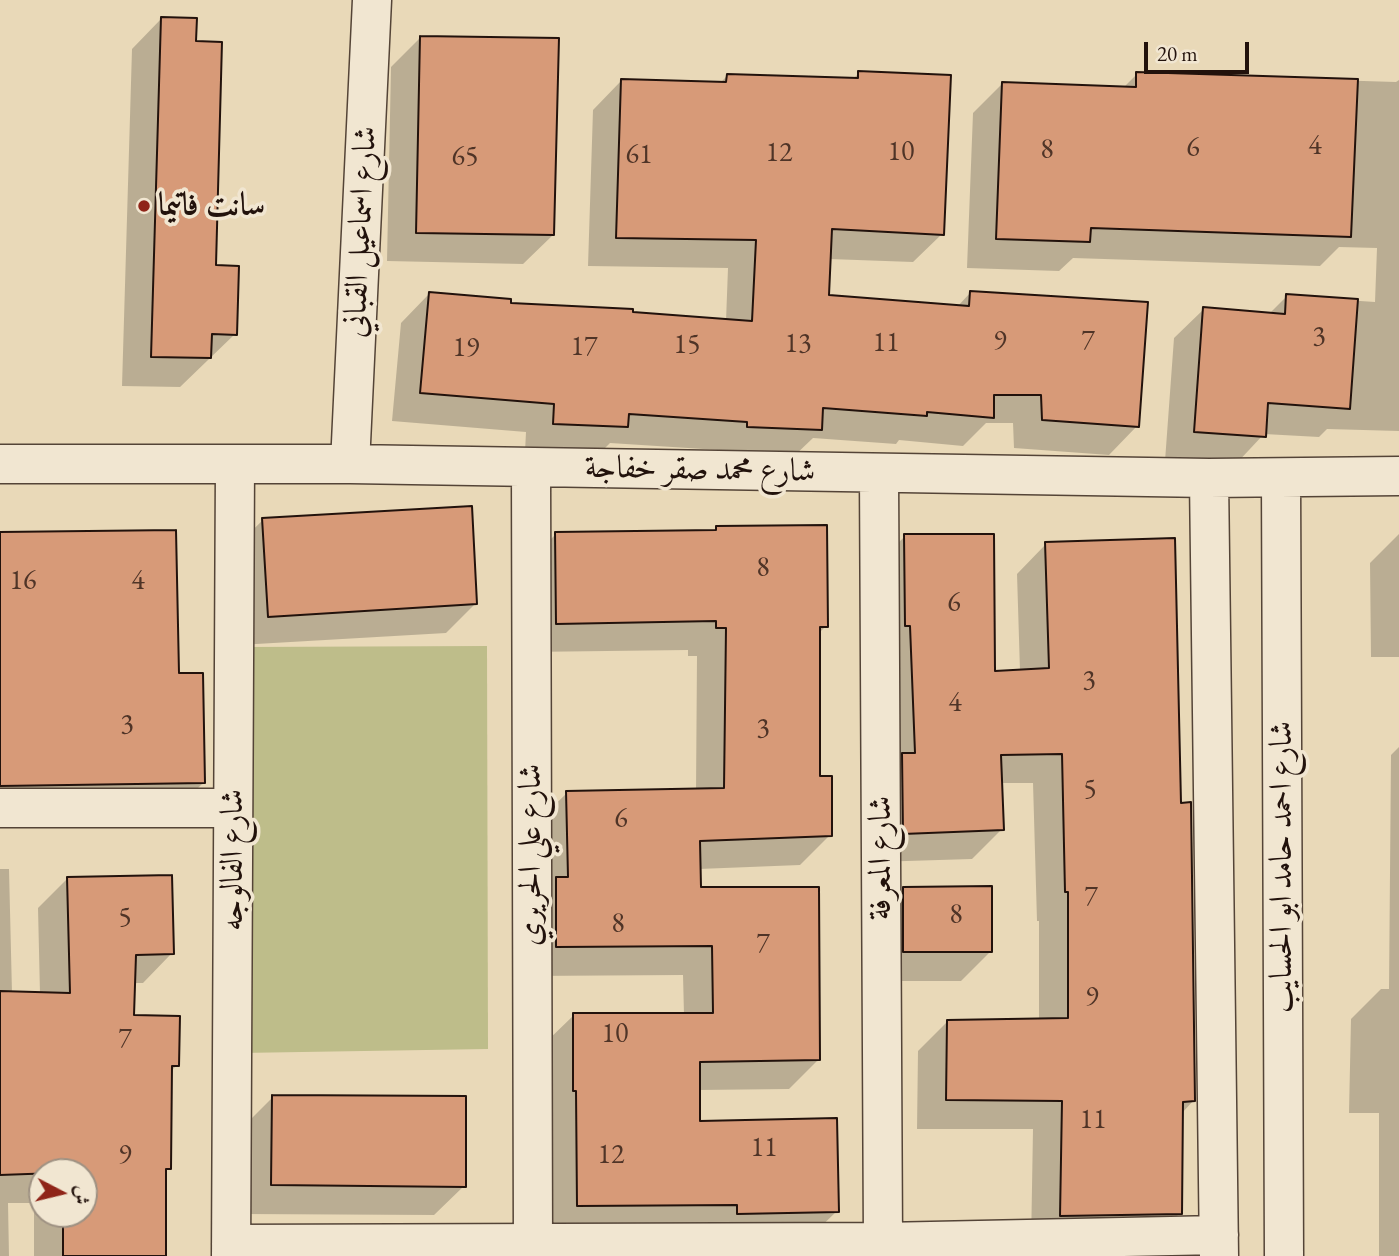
<!DOCTYPE html>
<html>
<head>
<meta charset="utf-8">
<style>
	body { margin:0 }
	#map { position:relative; width:1399px; height:1256px; overflow:hidden; background:#e9d9b8; font-family:"EB Garamond",Amiri,serif }
	canvas { display:block }
	.north { position:absolute; left:28px; top:1158px; width:70px; height:70px; box-sizing:border-box; background:#f1e6d1; border:2px solid #9e9182; border-radius:50%; rotate:97deg; font-size:19px; font-weight:700; line-height:28px; text-align:center; color:#22120c }
	.north::after { content:''; display:block; margin:auto; width:24px; height:32px; background:#8f2418; clip-path:polygon(50% 0,100% 100%,50% 72%,0 100%) }
	.scale { position:absolute; left:1144px; top:42px; width:105px; height:32px; box-sizing:border-box; border:4px solid #22120c; border-top:0; padding-left:9px; font-size:21px; line-height:24px; white-space:nowrap; color:#22120c; -webkit-text-stroke:5px #f1e6d1; paint-order:stroke }
</style>
</head>
<body>
<div id="map">
<canvas width="1399" height="1256"></canvas>
<div class="north">ش</div>
<div class="scale">20 m</div>
</div>
<script>
const g = document.querySelector('canvas').getContext('2d');
g.lineJoin = 'round';
function fill(path, color) { g.fillStyle = color; g.fill(path, 'evenodd'); }
const shape = rows => new Path2D(rows.map(r => 'M' + r).join(''));
function strokePath(path, color, width, dash) { g.strokeStyle = color; g.lineWidth = width; g.lineCap = dash ? 'butt' : 'round'; g.setLineDash(dash || []); g.stroke(path); }
function write(font, color, halo, rows, align = 'center') {
  g.font = font + ' "EB Garamond",Amiri,serif'; g.lineWidth = 7; g.setLineDash([]); g.textBaseline = 'middle'; g.strokeStyle = halo; g.fillStyle = color; for (const [text, x, y, turn = 0] of rows) {
    g.save(); g.translate(x, y); g.rotate((+turn || 0) * Math.PI / 180); g.textAlign = isNaN(turn) ? turn : align; if (halo) g.strokeText(text, 0, 0); g.fillText(text, 0, 0); g.restore();
  }
}
fill(shape([
	[487,646,488,1049,240,1053,245,647]
]), '#bebd8a');
fill(shape([
	[161,19,214,266,235,334,180,387,122,386,132,49],
	[421,37,553,235,523,264,387,261,391,67],
	[859,73,942,234,913,262,829,259,827,296,957,307,971,292,1137,426,1109,455,1014,448,1013,423,986,423,963,446,899,440,896,444,813,438,792,458,719,455,719,450,610,443,598,455,525,452,526,432,392,421,401,323,429,294,509,305,726,321,728,268,588,266,593,110,621,81,719,84,728,75,852,80],
	[1137,74,1396,82,1399,80,1399,431,1327,429,1319,437,1264,434,1234,466,1165,461,1174,338,1204,309,1269,314,1287,296,1375,302,1377,248,1339,247,1320,266,1073,258,1059,271,967,268,973,113,1003,83,1123,88],
	[263,520,475,604,446,633,239,645,233,549],
	[716,528,826,626,818,634,818,777,830,835,800,865,699,869,699,888,818,1060,789,1089,699,1090,699,1122,837,1211,807,1240,548,1235,544,1044,574,1015,684,1015,683,975,527,976,537,822,567,793,696,790,697,656,688,656,688,650,527,652,526,564,556,534,713,531],
	[0,534,178,675,203,783,174,812,0,815],
	[1399,534,1399,657,1371,657,1370,563],
	[905,536,993,673,1020,671,1017,574,1046,544,1179,805,1193,1101,1182,1113,1180,1213,1150,1243,1031,1245,1033,1129,917,1129,918,1051,947,1022,1039,1021,1039,921,1037,921,1033,783,1000,783,1002,829,972,859,874,862,876,566],
	[1399,747,1399,1256,1379,1256,1379,1113,1349,1113,1351,1019,1381,989,1389,989,1391,755],
	[0,869,9,869,12,993,40,994,38,908,67,879,172,953,143,983,133,983,133,1016,177,1065,170,1072,169,1168,164,1173,164,1256,34,1256,34,1203,8,1203,9,1256,0,1256],
	[42,1172,84,1172,84,1214,42,1214],
	[904,888,991,951,961,981,875,981,874,918],
	[273,1097,464,1186,434,1215,242,1214,243,1127]
]), '#0003');
const building = shape([
	[161,17,197,18,196,41,222,42,216,265,239,266,237,335,212,334,211,358,151,357,161,17],
	[420,36,559,38,554,235,416,233,420,36],
	[858,71,951,75,944,235,832,229,829,295,969,306,970,291,1148,302,1139,427,1042,420,1041,395,994,395,994,418,927,412,927,416,823,408,822,430,747,427,747,422,629,414,628,427,553,424,554,404,420,393,429,292,511,299,511,303,633,309,633,312,752,321,756,240,616,238,621,79,726,82,727,74,858,78,858,71],
	[1136,72,1358,79,1351,237,1091,228,1090,242,996,239,1002,82,1136,87,1136,72],
	[1286,294,1358,299,1350,409,1268,403,1266,437,1194,432,1203,307,1285,314,1286,294],
	[472,506,477,604,268,617,262,518,472,506],
	[827,525,828,627,820,627,820,776,832,776,832,836,700,841,701,887,819,887,820,1060,700,1062,700,1121,837,1118,839,1212,737,1214,737,1205,577,1206,576,1091,573,1091,573,1013,713,1013,712,946,556,947,556,877,568,877,566,791,724,788,726,628,716,628,716,621,556,624,555,532,716,530,716,526,827,525],
	[176,530,179,673,203,673,205,783,0,786,0,532,176,530],
	[904,534,994,534,995,671,1049,668,1045,542,1175,538,1181,803,1191,802,1195,1101,1183,1102,1182,1214,1060,1216,1062,1101,946,1100,947,1020,1068,1018,1068,892,1065,892,1062,754,1001,755,1004,830,903,834,902,753,915,753,910,626,905,626,904,534],
	[172,875,174,954,136,955,134,1015,180,1016,179,1066,172,1066,171,1169,166,1169,166,1256,63,1256,63,1214,84,1214,84,1172,0,1175,0,991,70,993,67,877,172,875],
	[992,886,992,952,903,952,903,887,992,886],
	[272,1095,466,1096,466,1187,271,1185,272,1095]
]);
fill(building, '#d79a78');
strokePath(building, '#22120c', 2);
const street = shape([
	[0,464,350,464,1209,478,1399,476],
	[350,464,372,0],
	[531,467,533,1243],
	[879,474,883,1242],
	[1209,478,1219,1256],
	[1281,478,1284,1256],
	[0,808,233,808],
	[231,1244,883,1242,1219,1235],
	[231,1256,235,464]
]);
strokePath(street, '#544437', 41);
strokePath(street, '#f1e6d1', 38);
for (const [x, y, r, color] of [
	[144,206,7,"#8f2418"]
]) { const dot = new Path2D(); dot.arc(x, y, r, 0, 2 * Math.PI); g.fillStyle = color; g.fill(dot); strokePath(dot, '#f1e6d1', 2.5); }
write('28px', '#4f3427', null, [
	["4",1315,146],
	["6",1193,148],
	["8",1047,150],
	["10",901,152],
	["12",779,153],
	["61",639,155],
	["65",465,157],
	["3",1319,337],
	["9",1000,341],
	["7",1088,341],
	["11",886,343],
	["13",798,344],
	["15",687,345],
	["17",584,347],
	["19",466,348],
	["8",763,568],
	["16",23,581],
	["4",138,581],
	["6",954,603],
	["3",1089,681],
	["4",955,703],
	["3",127,725],
	["3",763,729],
	["5",1090,790],
	["6",621,819],
	["7",1091,897],
	["8",956,915],
	["5",125,918],
	["8",618,924],
	["7",763,944],
	["9",1092,997],
	["10",615,1034],
	["7",125,1039],
	["11",1093,1120],
	["11",764,1148],
	["9",125,1155],
	["12",611,1155]
]);
write('bold 32px', '#22120c', '#f1e6d1', [
	["سانت فاتيما",158,206]
], 'left');
write('32px', '#22120c', '#f1e6d1', [
	["شارع اسماعيل القباني",361,232,-87],
	["شارع محمد صقر خفاجة",700,470,1],
	["شارع علي الحريري",531,855,-90],
	["شارع المعرفة",881,858,-90],
	["شارع الفالوجه",233,860,-90],
	["شارع احمد حامد ابو الحسايب",1282,867,-90]
]);
</script>
</body>
</html>
